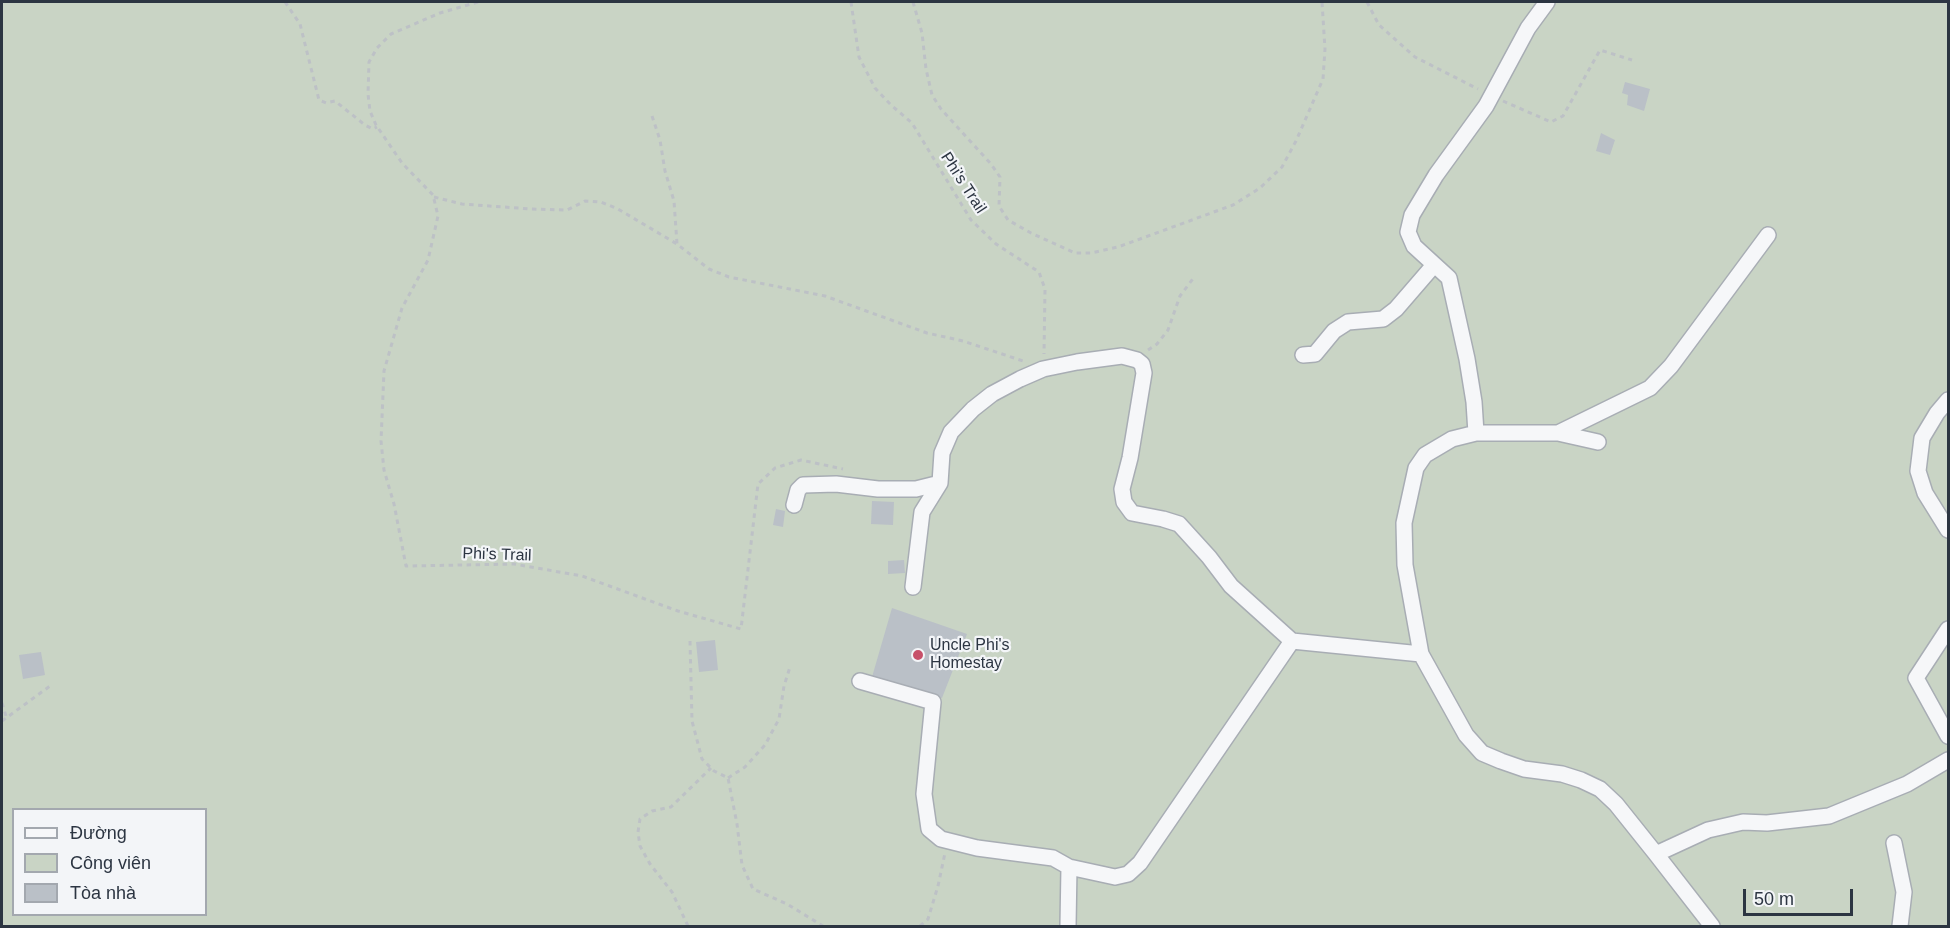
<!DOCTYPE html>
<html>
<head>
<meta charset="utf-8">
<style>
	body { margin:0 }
	#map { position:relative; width:1950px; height:928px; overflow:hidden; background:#e3e6ea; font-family:Arial,sans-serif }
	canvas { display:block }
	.frame { position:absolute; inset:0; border:3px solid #2c3542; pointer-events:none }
	.legend { position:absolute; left:12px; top:808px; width:195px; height:108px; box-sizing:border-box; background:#f3f5f8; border:2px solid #a3a8af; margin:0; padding:8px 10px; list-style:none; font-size:18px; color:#2c3542 }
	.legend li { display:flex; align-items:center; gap:12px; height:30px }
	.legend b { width:30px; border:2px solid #a3a8af }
	.scale { position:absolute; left:1743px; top:889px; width:110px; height:27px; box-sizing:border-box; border:3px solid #2c3542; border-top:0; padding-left:8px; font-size:18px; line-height:21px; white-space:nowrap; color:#2c3542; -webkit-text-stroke:4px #f3f5f8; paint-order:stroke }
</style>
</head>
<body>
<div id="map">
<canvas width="1950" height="928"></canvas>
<div class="frame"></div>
<ul class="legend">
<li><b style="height:8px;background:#f6f7f9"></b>Đường</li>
<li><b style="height:16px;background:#c9d4c5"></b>Công viên</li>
<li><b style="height:16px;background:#bac0c7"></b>Tòa nhà</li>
</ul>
<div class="scale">50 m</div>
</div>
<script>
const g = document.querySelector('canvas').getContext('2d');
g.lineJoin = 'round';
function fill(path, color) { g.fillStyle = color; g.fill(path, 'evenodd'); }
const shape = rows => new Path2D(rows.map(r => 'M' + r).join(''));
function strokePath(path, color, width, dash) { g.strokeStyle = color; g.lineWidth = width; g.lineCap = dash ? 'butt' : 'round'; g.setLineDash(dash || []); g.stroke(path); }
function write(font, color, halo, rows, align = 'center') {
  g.font = font + ' Arial,sans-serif'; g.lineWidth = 4.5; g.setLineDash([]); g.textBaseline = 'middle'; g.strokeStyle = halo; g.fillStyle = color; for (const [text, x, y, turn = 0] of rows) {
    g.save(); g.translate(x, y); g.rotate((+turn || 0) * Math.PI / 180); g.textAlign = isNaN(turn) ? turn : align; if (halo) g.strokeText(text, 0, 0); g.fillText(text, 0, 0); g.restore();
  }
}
fill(shape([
	[2,2,1948,2,1948,926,2,926],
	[14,810,206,810,206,914,14,914]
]), '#c9d4c5');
fill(shape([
	[1625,82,1650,89,1644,111,1627,105,1628,95,1622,93],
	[1601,133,1615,140,1610,155,1596,151],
	[872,501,894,502,893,525,871,524],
	[776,509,785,511,783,527,773,525],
	[904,560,905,573,888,574,888,561],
	[892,608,967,634,942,698,872,677],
	[715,640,718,670,699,672,696,642],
	[41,652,45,675,23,679,19,655]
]), '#bac0c7');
const street = shape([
	[1303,355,1315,354,1334,331,1348,322,1383,319,1396,309,1434,265],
	[1948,400,1937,413,1922,438,1918,471,1925,493,1948,530],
	[1476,433,1474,402,1467,359,1449,278,1414,246,1408,232,1412,215,1436,175,1486,106,1528,28,1547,2],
	[1558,433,1650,388,1671,366,1768,235],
	[1598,442,1558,433,1476,433,1452,439,1425,455,1416,468,1404,523,1405,565,1421,654,1466,735,1482,753,1501,761,1524,769,1562,774,1581,780,1600,789,1616,804,1656,854,1712,926],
	[794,505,798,490,803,485,836,484,878,489,916,489,940,483],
	[913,587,922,512,940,483,942,453,951,432,973,409,992,394,1020,379,1043,369,1077,362,1122,356,1137,360,1142,364,1144,373,1130,458,1122,489,1124,502,1132,513,1163,519,1179,524,1209,557,1231,586,1292,641],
	[1948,629,1916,678,1948,736],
	[860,681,933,702,924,794,929,829,941,839,977,848,1053,858,1069,867,1115,877,1128,874,1140,863,1292,641,1421,654],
	[1894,843,1904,892,1900,926],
	[1656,854,1708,830,1743,822,1767,823,1829,816,1907,784,1948,760],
	[1068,926,1069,867]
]);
strokePath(street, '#a8adb4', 18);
strokePath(shape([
	[285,2,300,24,319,100,326,103,335,101,365,125,373,129,377,127],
	[478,2,440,13,391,34,377,48,369,62,368,94,370,111,376,125,402,163,433,195,438,216,428,260,402,308,384,371,381,441,384,470,394,504,406,566,514,564,582,576,678,611,741,629,758,484,775,468,801,460,843,469],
	[851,2,859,57,875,88,891,105,912,123,971,220,996,244,1039,272,1045,289,1044,354],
	[913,2,922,33,926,69,932,95,941,109,991,164,1000,177,999,206,1008,220,1031,233,1075,253,1091,253,1118,247,1233,205,1260,188,1282,167,1296,141,1323,79,1325,49,1322,2],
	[1367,2,1379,25,1415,57,1478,89],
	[1503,101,1551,122,1563,116,1600,50,1632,60],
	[652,116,660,140,665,171,674,201,677,244],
	[434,197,462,204,531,209,567,210,585,201,601,202,618,209,677,244,709,269,729,277,825,296,927,333,963,341,1023,361],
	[1148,350,1157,344,1168,330,1180,296,1195,276],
	[690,641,692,721,702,759,714,771,728,778,737,824,742,865,753,889,787,904,823,926],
	[2,703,6,716],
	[2,721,50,686],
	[728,778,745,767,765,745,779,719,784,686,790,667],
	[688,926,672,892,650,864,640,846,638,832,640,819,652,811,671,807,711,768],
	[920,926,928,919,938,886,945,853]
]), '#bdc1c6', 3, [4.5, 4.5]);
strokePath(street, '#f6f7f9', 15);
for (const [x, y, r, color] of [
	[918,655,6,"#c75069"]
]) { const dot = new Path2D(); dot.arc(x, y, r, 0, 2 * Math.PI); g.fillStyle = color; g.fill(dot); strokePath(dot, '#f3f5f8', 2); }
write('16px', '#2c3542', '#f3f5f8', [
	["Phi's Trail",963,183,57],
	["Phi's Trail",497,555,2]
]);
write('16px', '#2c3542', '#f3f5f8', [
	["Uncle Phi's",930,646],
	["Homestay",930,664]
], 'left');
</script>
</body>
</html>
